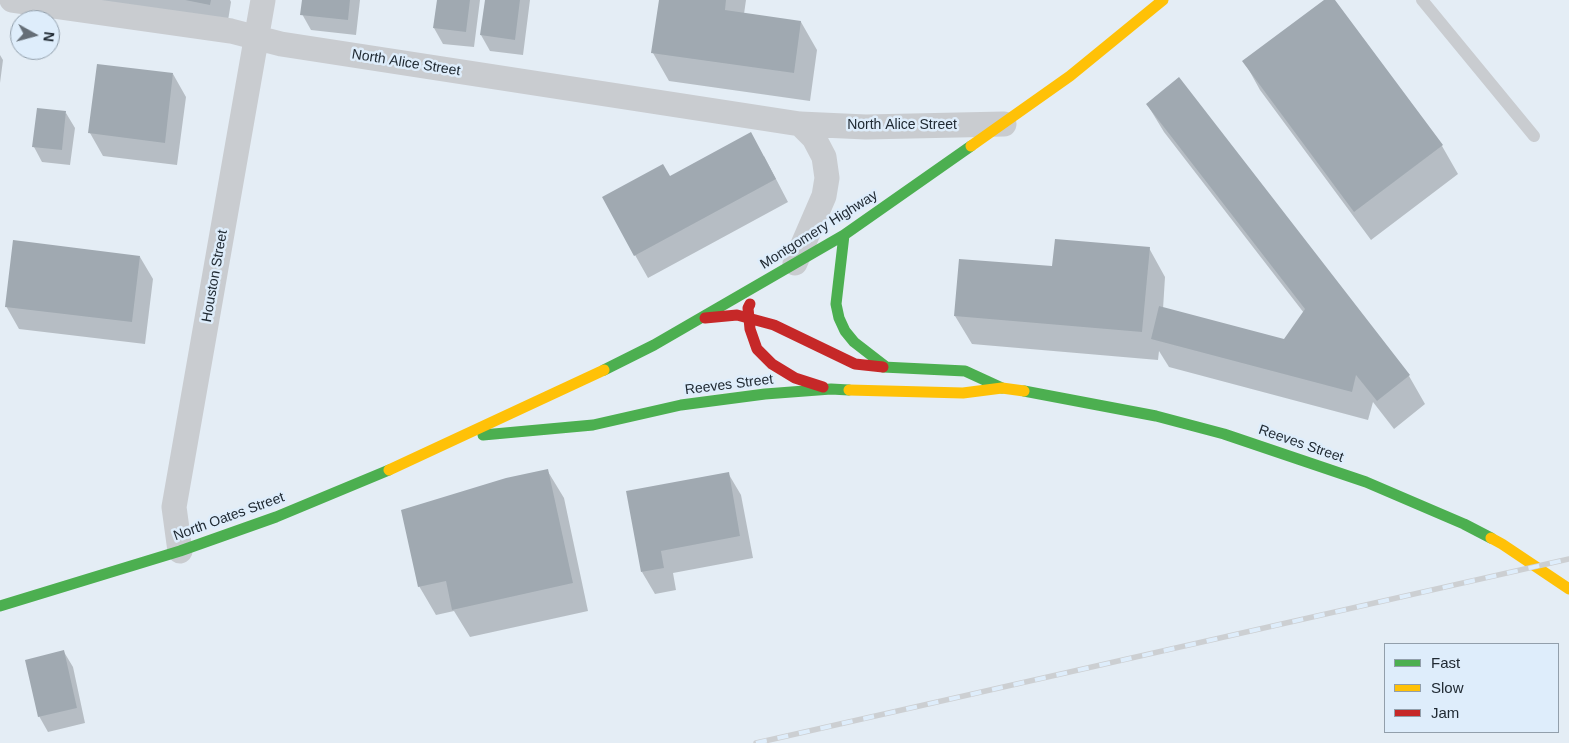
<!DOCTYPE html>
<html>
<head>
<meta charset="utf-8">
<style>
	body { margin:0 }
	#map { position:relative; width:1569px; height:743px; overflow:hidden; background:#e4edf5; font-family:Arial,sans-serif }
	canvas { display:block }
	.legend { position:absolute; left:1384px; top:643px; width:175px; height:90px; box-sizing:border-box; background:#deedfb; border:1px solid #929fab; margin:0; padding:6px 9px; list-style:none; font-size:15px; color:#202a33 }
	.legend li { display:flex; align-items:center; gap:10px; height:25px }
	.legend b { width:25px; border:1px solid #929fab }
	.north { position:absolute; left:10px; top:10px; width:50px; height:50px; box-sizing:border-box; background:#deedfb; border:1px solid #929fab; border-radius:50%; rotate:97deg; font-size:14px; font-weight:700; line-height:20px; text-align:center; color:#202a33 }
	.north::after { content:''; display:block; margin:auto; width:18px; height:22px; background:#656e77; clip-path:polygon(50% 0,100% 100%,50% 72%,0 100%) }
</style>
</head>
<body>
<div id="map">
<canvas width="1569" height="743"></canvas>
<ul class="legend">
<li><b style="height:6px;background:#4caf50"></b>Fast</li>
<li><b style="height:6px;background:#ffc107"></b>Slow</li>
<li><b style="height:6px;background:#c62828"></b>Jam</li>
</ul>
<div class="north">N</div>
</div>
<script>
const g = document.querySelector('canvas').getContext('2d');
g.lineJoin = 'round';
function fill(path, color) { g.fillStyle = color; g.fill(path, 'evenodd'); }
const shape = rows => new Path2D(rows.map(r => 'M' + r).join(''));
function strokePath(path, color, width, dash) { g.strokeStyle = color; g.lineWidth = width; g.lineCap = dash ? 'butt' : 'round'; g.setLineDash(dash || []); g.stroke(path); }
function write(font, color, halo, rows, align = 'center') {
  g.font = font + ' Arial,sans-serif'; g.lineWidth = 5; g.setLineDash([]); g.textBaseline = 'middle'; g.strokeStyle = halo; g.fillStyle = color; for (const [text, x, y, turn = 0] of rows) {
    g.save(); g.translate(x, y); g.rotate((+turn || 0) * Math.PI / 180); g.textAlign = isNaN(turn) ? turn : align; if (halo) g.strokeText(text, 0, 0); g.fillText(text, 0, 0); g.restore();
  }
}
fill(shape([
	[73,0,230,0,231,2,226,33],
	[303,0,360,0,356,35,311,30,302,14],
	[438,0,480,0,474,47,443,44,434,28],
	[486,0,530,0,523,55,490,51,481,35],
	[660,0,746,0,744,14,801,22,817,50,810,101,669,81,653,53],
	[1326,0,1333,0,1442,146,1458,174,1371,240,1260,90,1244,61],
	[0,55,3,60,0,83],
	[173,74,186,97,177,165,103,156,90,133],
	[1179,79,1409,376,1425,404,1394,429,1373,402,1368,420,1169,367,1159,351,1158,360,972,344,955,316,1053,268,1149,248,1165,277,1163,309,1284,341,1304,313,1164,132,1147,104],
	[66,113,75,128,70,165,42,162,34,147],
	[764,156,788,202,648,278,635,255,669,178],
	[140,257,153,279,145,344,19,329,6,306],
	[547,470,564,498,588,611,470,637,454,611,436,615,419,586],
	[728,473,741,495,753,558,673,573,676,590,655,594,642,572],
	[64,652,73,667,85,723,48,732,39,716]
]), '#0003');
fill(shape([
	[185,0,211,0,210,5],
	[302,0,350,0,348,20,300,15],
	[437,0,470,0,466,32,433,28],
	[485,0,520,0,515,40,480,35],
	[659,0,726,0,725,10,801,21,794,73,651,53],
	[1324,0,1335,0,1443,145,1354,212,1242,61],
	[97,64,173,73,165,143,88,133],
	[1179,77,1410,375,1377,401,1356,375,1352,392,1151,339,1159,306,1284,339,1305,309,1146,104],
	[37,108,66,111,62,150,32,147],
	[751,132,776,179,634,256,602,197,663,164,670,176],
	[1055,239,1150,247,1142,332,954,316,959,259,1052,266],
	[13,240,140,256,132,322,5,307],
	[548,469,573,583,452,610,446,581,418,587,401,510,506,478],
	[729,472,740,536,661,551,664,568,641,572,626,491],
	[64,650,77,708,38,717,25,660]
]), '#a0a9b1');
strokePath(shape([
	[1422,0,1534,136]
]), '#c9ccd0', 12);
strokePath(shape([
	[12,0,231,31,281,44,800,124,866,127,1004,124],
	[795,263,824,196,827,178,824,157,814,138,800,124],
	[180,551,174,507,263,0]
]), '#c9ccd0', 25);
strokePath(shape([
	[844,235,836,304,839,318,845,331,854,342,885,366],
	[883,367,965,371,1002,388],
	[604,370,654,345,844,235,971,146],
	[1024,391,1156,416,1224,434,1366,482,1464,524,1491,538],
	[483,435,593,425,681,405,765,394,831,389,849,390],
	[0,606,180,551,276,517,389,470]
]), '#4caf50', 11);
strokePath(shape([
	[971,146,1070,76,1163,0],
	[849,390,963,393,1002,388,1024,391],
	[389,470,604,370],
	[1491,538,1502,544,1569,589]
]), '#ffc107', 11);
strokePath(shape([
	[750,304,748,308,750,329,757,349,772,364,795,378,823,387],
	[705,318,737,315,774,325,855,364,883,367]
]), '#c62828', 11);
const rail = shape([
	[756,743,1569,559]
]);
strokePath(rail, '#cccfd2', 5.5);
strokePath(rail, '#deedfb', 4, [11]);
write('14px', '#202a33', '#deedfb', [
	["North Alice Street",406,63,9],
	["North Alice Street",902,125],
	["Montgomery Highway",819,230,-32],
	["Houston Street",215,276,-80],
	["Reeves Street",729,385,-7],
	["Reeves Street",1301,444,19],
	["North Oates Street",229,517,-20]
]);
</script>
</body>
</html>
